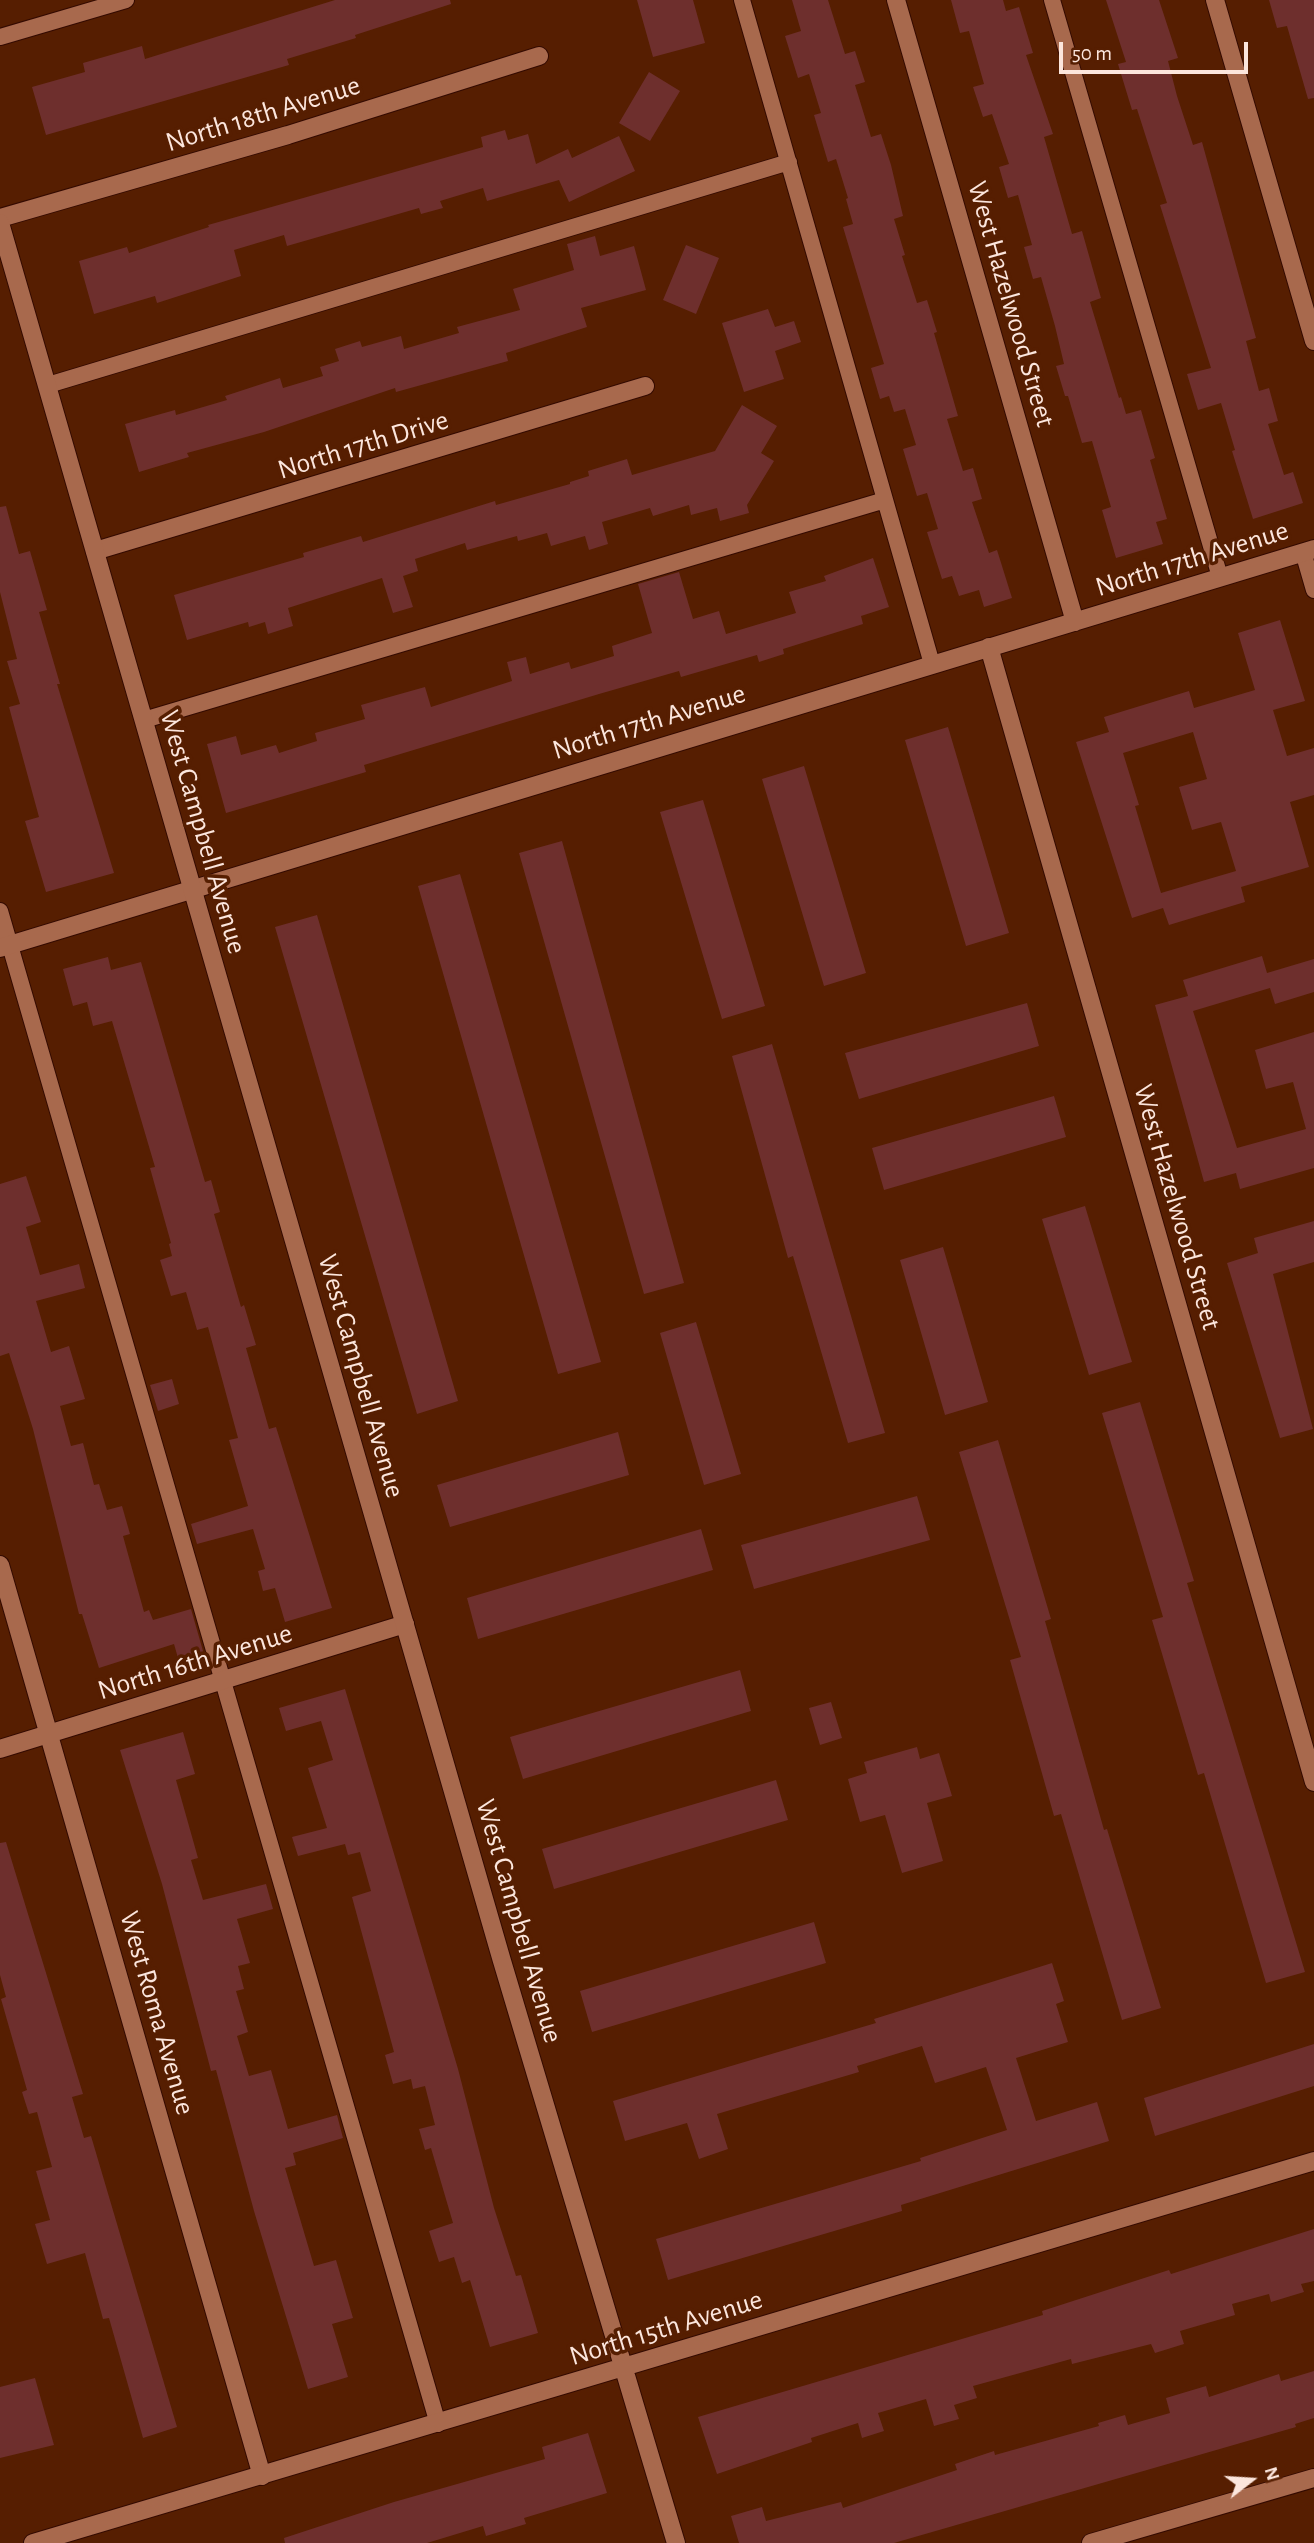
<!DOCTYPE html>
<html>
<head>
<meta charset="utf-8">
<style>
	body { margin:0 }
	#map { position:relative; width:1314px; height:2543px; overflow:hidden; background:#561e01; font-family:"Alegreya Sans",sans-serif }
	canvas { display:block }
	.north { position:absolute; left:1216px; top:2445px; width:70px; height:70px; -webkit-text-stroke:5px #561e01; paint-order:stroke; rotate:73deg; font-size:19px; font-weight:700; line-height:28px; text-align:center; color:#fce6dd }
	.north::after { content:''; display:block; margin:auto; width:24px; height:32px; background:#fce6dd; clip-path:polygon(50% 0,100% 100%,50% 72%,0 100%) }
	.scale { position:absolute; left:1059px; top:42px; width:189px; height:32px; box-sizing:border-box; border:4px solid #fce6dd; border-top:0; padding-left:9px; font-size:21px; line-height:24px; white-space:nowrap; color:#fce6dd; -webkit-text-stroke:5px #561e01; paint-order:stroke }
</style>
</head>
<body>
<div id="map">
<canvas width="1314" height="2543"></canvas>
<div class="north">N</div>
<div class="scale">50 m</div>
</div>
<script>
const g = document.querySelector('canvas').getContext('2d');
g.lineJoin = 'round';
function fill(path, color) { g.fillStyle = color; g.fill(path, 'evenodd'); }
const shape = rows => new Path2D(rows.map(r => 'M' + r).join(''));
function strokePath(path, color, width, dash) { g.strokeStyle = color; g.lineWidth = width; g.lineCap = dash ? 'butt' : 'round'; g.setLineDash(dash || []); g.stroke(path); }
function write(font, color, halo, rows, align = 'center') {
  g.font = font + ' "Alegreya Sans",sans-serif'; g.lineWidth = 7; g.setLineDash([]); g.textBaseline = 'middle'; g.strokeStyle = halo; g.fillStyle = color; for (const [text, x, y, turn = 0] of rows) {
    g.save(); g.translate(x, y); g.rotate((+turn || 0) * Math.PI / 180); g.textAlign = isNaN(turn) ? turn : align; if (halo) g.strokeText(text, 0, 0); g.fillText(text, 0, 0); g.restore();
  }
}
fill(shape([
	[335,0,450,0,451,4,355,35,356,38,287,59,289,65,46,135,32,87,85,72,83,63,142,46,145,59],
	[637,0,693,0,705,43,653,57],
	[792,0,828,0,845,54,855,51,865,82,855,85,871,137,881,134,891,165,903,216,894,219,905,255,902,256,917,303,927,300,937,332,934,333,958,416,947,419,963,471,973,468,982,499,972,502,989,553,997,550,1012,598,984,607,979,590,959,596,952,576,942,579,927,532,938,529,927,493,917,496,903,449,916,445,905,409,894,412,889,396,880,399,871,368,884,364,843,227,853,224,846,199,848,198,836,159,828,162,814,115,821,113,809,74,798,78,785,36,801,31],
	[951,0,1003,0,1006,11,1019,7,1033,53,1026,55,1053,134,1044,137,1072,234,1082,231,1101,298,1090,302,1119,398,1121,397,1126,414,1141,410,1155,458,1150,460,1167,519,1156,522,1163,544,1116,558,1102,510,1111,507,1092,441,1082,443,1068,396,1065,396,1056,366,1064,364,1055,326,1041,277,1033,279,1024,247,1032,245,1018,195,1008,198,999,167,1009,164,992,114,983,117,973,87,984,84,969,31,960,33],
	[1106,0,1159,0,1178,58,1168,61,1177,96,1193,145,1202,142,1256,338,1246,341,1259,391,1269,388,1278,421,1268,424,1284,475,1293,472,1303,503,1253,519,1232,451,1235,450,1221,403,1198,410,1187,374,1211,368,1160,205,1167,203,1137,109,1132,110,1118,64,1126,62],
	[1269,0,1314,0,1314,98,1308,99,1287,26,1277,28],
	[649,72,680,91,650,141,619,123],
	[505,130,508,140,528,134,536,164,568,149,572,158,619,136,635,171,569,202,559,180,487,201,483,188,440,201,443,208,421,214,419,208,287,246,284,235,234,250,241,276,157,303,155,296,94,314,79,261,127,247,129,253,209,227,208,225,483,147,481,137],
	[595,236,600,256,634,246,646,290,581,308,587,327,506,353,508,361,396,392,395,388,264,432,187,453,189,457,139,472,125,424,175,410,176,415,227,400,225,396,280,378,283,388,323,376,320,367,339,361,335,349,360,341,362,347,401,336,404,349,459,333,457,327,520,310,513,289,574,270,567,244],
	[686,245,719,258,696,314,663,300],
	[768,309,775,327,794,321,801,342,775,351,784,379,744,392,722,323],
	[742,405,777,426,761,453,774,461,747,505,749,513,720,521,717,508,691,515,689,505,653,516,650,508,602,522,608,544,589,550,585,536,551,546,547,533,518,541,517,536,467,550,465,543,415,559,418,571,403,576,413,607,393,613,382,578,288,608,293,626,268,634,265,622,249,627,248,622,187,640,174,595,304,557,303,553,361,536,363,542,495,501,496,505,570,484,570,482,589,476,588,471,627,459,632,475,715,451],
	[6,506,19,554,30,551,47,610,39,612,60,684,57,684,114,873,46,892,25,821,39,817,9,707,20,704,7,661,17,659,0,592,0,507],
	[873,558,889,607,861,616,863,624,783,649,784,654,759,662,757,655,681,677,679,671,599,694,364,765,366,772,226,813,207,744,236,736,241,755,276,745,279,753,317,741,315,733,365,719,361,705,425,687,431,707,512,681,507,662,526,657,530,674,569,662,571,669,614,656,612,646,652,633,638,584,679,572,693,619,719,611,726,634,796,613,789,592,826,581,824,576],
	[1280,620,1305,701,1273,710,1287,756,1314,748,1314,795,1290,802,1309,867,1241,887,1245,902,1169,925,1163,908,1132,918,1076,742,1109,732,1104,717,1189,691,1194,708,1255,690,1238,633],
	[1193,732,1207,779,1179,787,1192,830,1221,822,1236,871,1161,893,1135,806,1139,805,1123,753],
	[948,727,1009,933,966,946,905,740],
	[804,766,866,973,824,986,762,779],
	[703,800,765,1006,722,1019,660,812],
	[562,841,684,1283,644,1294,519,853],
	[460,874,601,1362,558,1374,418,886],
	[317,915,458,1401,417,1414,275,927],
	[1262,956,1267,973,1314,959,1314,992,1275,1004,1270,988,1193,1011,1237,1148,1306,1129,1293,1082,1266,1089,1255,1050,1314,1032,1314,1168,1240,1189,1236,1173,1204,1182,1155,1005,1188,996,1183,980],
	[108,957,111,970,141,962,205,1182,211,1180,220,1212,214,1214,241,1307,244,1305,256,1345,246,1348,269,1429,276,1427,332,1608,285,1622,275,1588,263,1591,258,1571,265,1569,253,1529,197,1544,191,1524,248,1506,229,1440,238,1438,208,1327,197,1330,186,1292,171,1296,160,1260,172,1256,169,1244,171,1243,150,1168,155,1167,112,1021,93,1026,87,1002,73,1006,63,969],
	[1027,1003,1039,1046,859,1099,845,1053],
	[772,1044,885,1433,848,1443,793,1256,788,1258,732,1056],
	[1054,1096,1066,1137,884,1190,872,1148],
	[26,1176,41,1222,26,1227,40,1275,79,1264,85,1288,36,1301,51,1352,69,1346,85,1399,60,1406,71,1446,83,1443,94,1485,99,1484,107,1510,122,1506,130,1534,123,1536,144,1612,149,1610,153,1620,191,1609,205,1658,180,1665,174,1644,99,1668,82,1614,79,1614,33,1429,9,1353,0,1356,0,1184],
	[1085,1206,1132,1362,1089,1375,1042,1219],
	[1314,1221,1314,1262,1273,1274,1313,1429,1280,1438,1227,1263,1258,1253,1254,1238],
	[943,1247,988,1402,945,1415,900,1260],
	[696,1322,741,1474,704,1485,660,1333],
	[172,1379,179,1404,158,1411,150,1385],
	[1140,1402,1194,1581,1187,1583,1305,1972,1266,1983,1204,1773,1198,1775,1152,1620,1163,1617,1102,1413],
	[618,1432,629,1475,450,1527,437,1485],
	[998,1440,1051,1619,1045,1621,1104,1830,1107,1829,1161,2008,1122,2020,1061,1814,1054,1816,1010,1660,1021,1657,959,1452],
	[917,1496,930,1540,754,1589,741,1545],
	[701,1529,713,1570,478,1639,467,1598],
	[740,1670,751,1711,523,1779,510,1737],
	[345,1689,458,2069,494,2208,516,2276,521,2275,538,2333,490,2347,470,2280,462,2283,454,2257,439,2262,429,2231,453,2223,431,2148,425,2150,419,2129,435,2125,425,2086,413,2089,411,2079,393,2084,385,2055,394,2052,352,1897,371,1891,360,1852,348,1855,345,1844,298,1856,292,1837,327,1828,308,1768,333,1760,321,1721,286,1731,279,1708],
	[831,1702,842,1738,820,1745,809,1708],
	[183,1732,195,1774,176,1780,198,1858,191,1860,203,1900,266,1884,273,1909,237,1919,250,1963,238,1966,244,1989,236,1991,248,2032,237,2036,249,2076,271,2070,288,2129,337,2115,343,2138,293,2153,296,2165,285,2168,314,2266,336,2260,353,2318,332,2324,348,2377,308,2389,254,2211,216,2070,211,2071,162,1884,120,1750],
	[917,1747,920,1759,939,1753,952,1796,927,1803,943,1861,902,1873,885,1815,860,1822,848,1779,867,1773,864,1762],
	[776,1780,788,1820,554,1889,542,1849],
	[6,1842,83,2094,72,2097,84,2138,91,2136,177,2427,143,2438,109,2318,103,2319,85,2253,47,2264,35,2224,50,2220,36,2171,52,2167,37,2112,29,2114,22,2092,27,2090,1,1999,6,1997,0,1975,0,1843],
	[814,1922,826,1963,592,2032,580,1991],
	[1052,1963,1064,2001,1056,2004,1068,2042,1016,2058,1036,2121,1097,2102,1109,2141,901,2205,902,2211,668,2280,656,2239,921,2161,920,2158,1007,2130,986,2067,935,2083,922,2046,857,2066,859,2072,717,2114,728,2149,699,2159,687,2123,625,2141,613,2101,876,2023,874,2019],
	[1314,2044,1314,2086,1155,2136,1144,2098],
	[1314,2229,1314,2281,1301,2284,1304,2292,1271,2302,1269,2294,1232,2304,1235,2315,1180,2331,1184,2344,1155,2353,1151,2344,1072,2364,1071,2359,973,2386,977,2398,954,2405,959,2419,934,2426,926,2399,878,2413,884,2431,862,2438,858,2423,811,2438,812,2442,717,2474,698,2417,1043,2315,1042,2311,1169,2270,1171,2274],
	[1314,2371,1314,2418,1295,2424,1296,2427,894,2543,739,2543,731,2516,762,2507,766,2521,841,2502,843,2508,957,2470,955,2464,994,2451,995,2455,1099,2426,1098,2423,1125,2415,1128,2425,1170,2413,1166,2398,1206,2386,1209,2397,1279,2374,1281,2381],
	[35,2378,54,2445,0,2458,0,2387],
	[588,2433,607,2493,524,2518,526,2524,486,2536,483,2526,427,2543,285,2543,284,2538,394,2502,545,2459,542,2447]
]), '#6e2f2d');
const lane = shape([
	[742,0,932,664],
	[1052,0,1220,577],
	[0,37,126,0],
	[48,385,789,162],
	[1303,552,1314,590],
	[144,720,885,500],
	[0,911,438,2424]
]);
const street = shape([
	[896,0,1075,622],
	[1215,0,1314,341],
	[0,218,288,135,539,56],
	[95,551,645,386],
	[989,647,1314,1782],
	[0,948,1314,549],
	[0,1565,262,2476],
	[0,1749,405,1624],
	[1091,2543,1314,2478]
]);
const secondary = shape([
	[0,223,502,1961,676,2543],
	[33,2543,1314,2161]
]);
strokePath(lane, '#330a00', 18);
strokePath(street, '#330a00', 20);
strokePath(secondary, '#330a00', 20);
strokePath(lane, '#a8694d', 16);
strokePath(street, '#a8694d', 18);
strokePath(secondary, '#a8694d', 18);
write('28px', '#fce6dd', '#561e01', [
	["North 18th Avenue",263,114,-17],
	["West Hazelwood Street",1011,304,74],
	["North 17th Drive",363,445,-17],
	["North 17th Avenue",1192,559,-17],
	["North 17th Avenue",649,722,-17],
	["West Campbell Avenue",203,832,74],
	["West Hazelwood Street",1177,1207,74],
	["West Campbell Avenue",361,1376,74],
	["North 16th Avenue",195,1662,-17],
	["West Campbell Avenue",519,1921,74],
	["West Roma Avenue",157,2013,74],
	["North 15th Avenue",666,2328,-17]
]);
</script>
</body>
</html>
